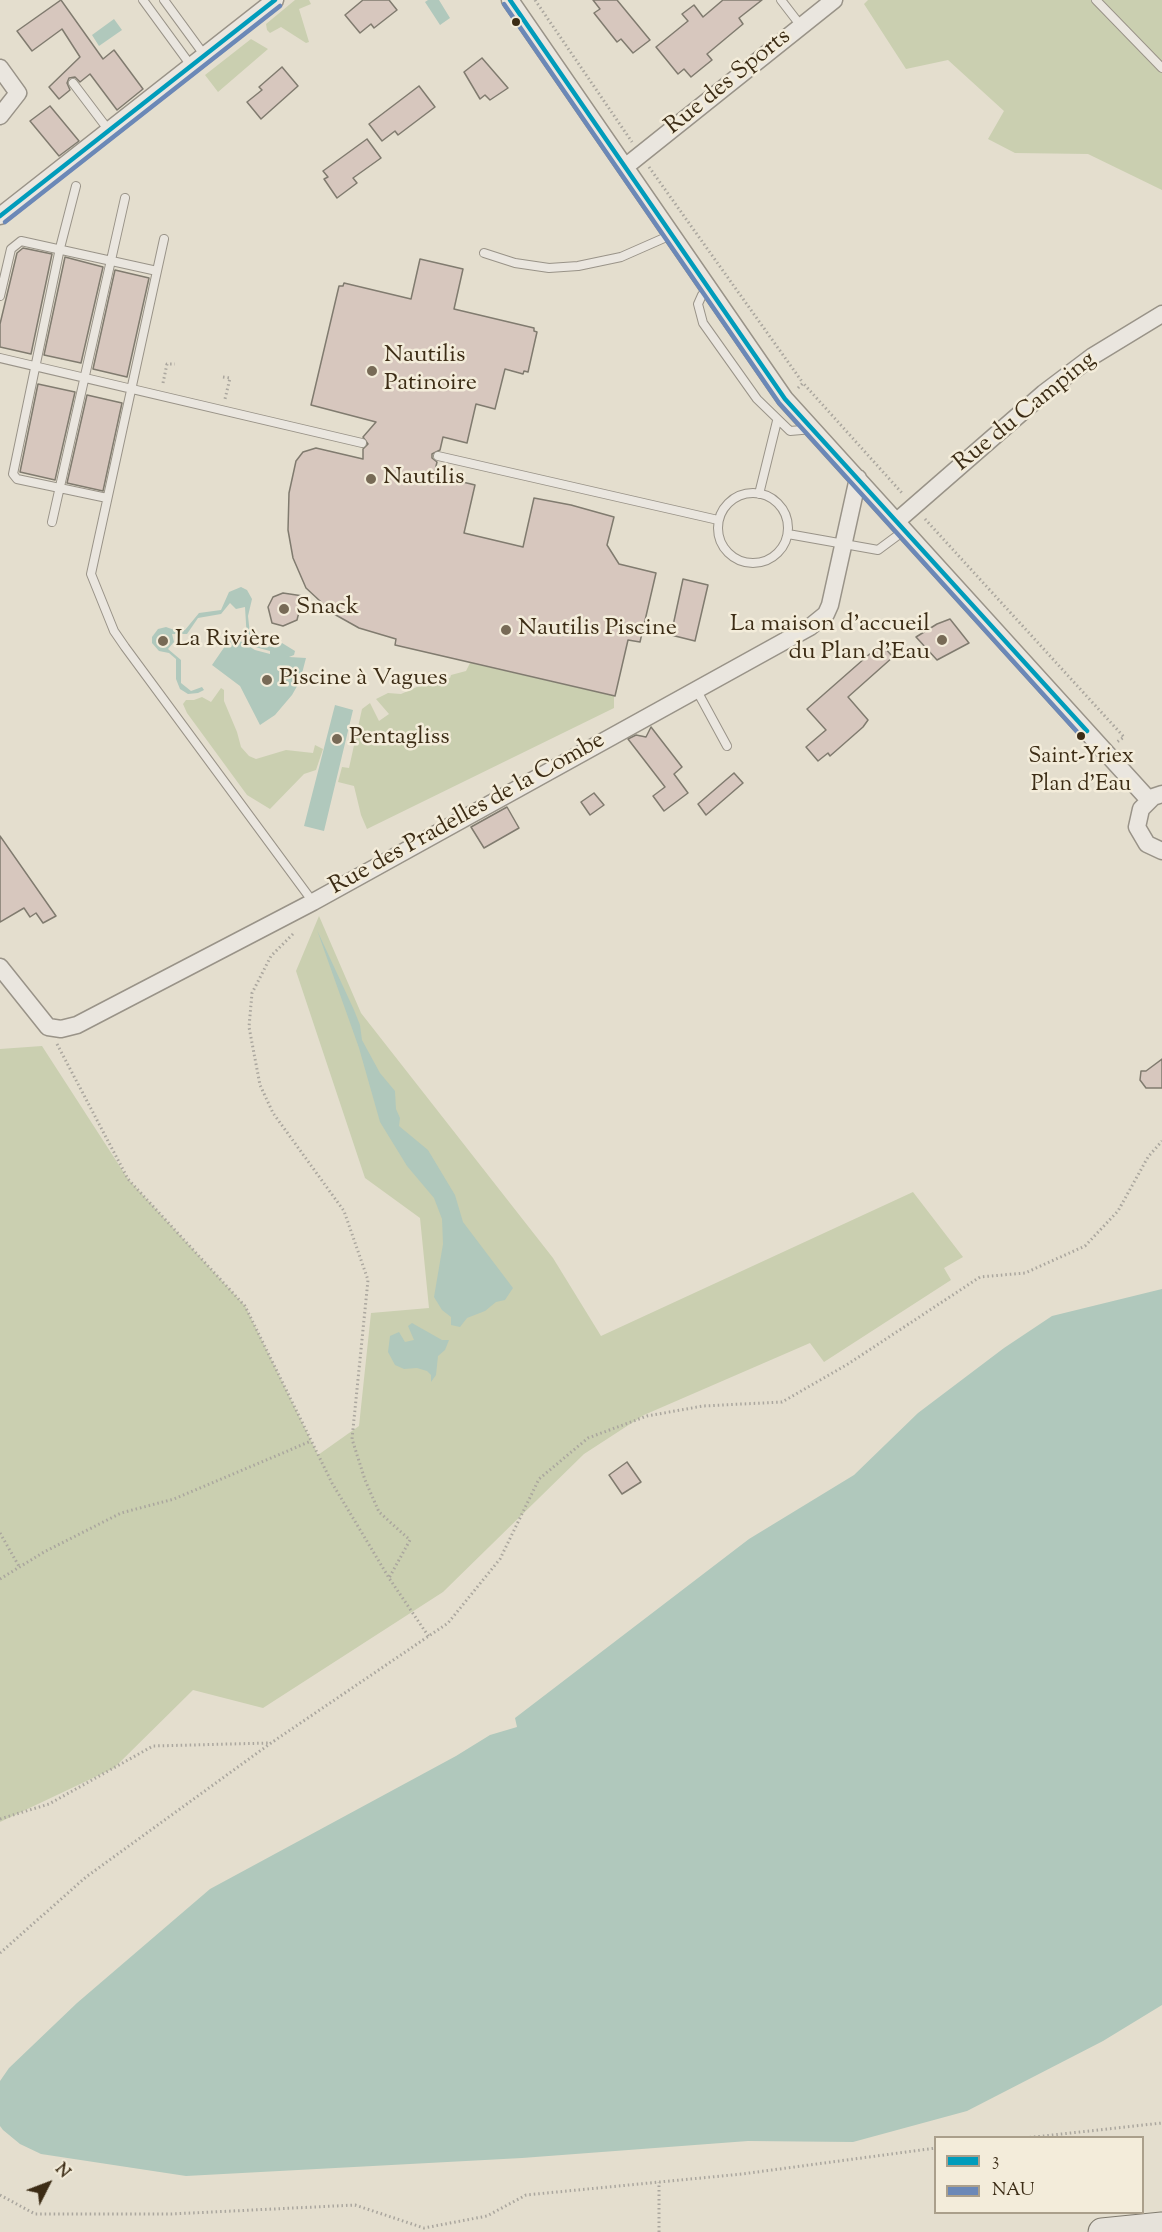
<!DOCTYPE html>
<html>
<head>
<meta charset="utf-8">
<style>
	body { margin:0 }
	#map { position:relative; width:1162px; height:2232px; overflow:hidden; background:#e4dece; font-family:"Sorts Mill Goudy",serif }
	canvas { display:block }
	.legend { position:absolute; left:934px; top:2136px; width:210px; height:78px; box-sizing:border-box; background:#f3ecda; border:2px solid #aa9f8b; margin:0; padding:8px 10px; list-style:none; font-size:18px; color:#3c2c15 }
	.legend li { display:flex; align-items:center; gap:12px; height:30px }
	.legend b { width:30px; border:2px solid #aa9f8b }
	.north { position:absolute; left:18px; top:2154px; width:60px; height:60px; -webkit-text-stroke:4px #f3ecda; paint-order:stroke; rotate:48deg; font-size:16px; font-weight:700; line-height:24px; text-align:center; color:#3c2c15 }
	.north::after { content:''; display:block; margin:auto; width:21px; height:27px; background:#3c2c15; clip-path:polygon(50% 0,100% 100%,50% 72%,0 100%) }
</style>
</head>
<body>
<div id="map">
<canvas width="1162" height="2232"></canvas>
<ul class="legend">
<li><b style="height:8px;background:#009cbb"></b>3</li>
<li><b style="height:8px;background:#6b88b7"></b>NAU</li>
</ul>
<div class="north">N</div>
</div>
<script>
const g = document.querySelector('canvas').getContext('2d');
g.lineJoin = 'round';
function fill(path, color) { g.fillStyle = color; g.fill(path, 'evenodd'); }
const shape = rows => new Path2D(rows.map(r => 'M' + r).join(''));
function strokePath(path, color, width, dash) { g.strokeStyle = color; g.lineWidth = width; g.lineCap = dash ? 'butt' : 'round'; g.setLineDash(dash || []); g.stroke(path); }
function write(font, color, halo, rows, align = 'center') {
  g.font = font + ' "Sorts Mill Goudy",serif'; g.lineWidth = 5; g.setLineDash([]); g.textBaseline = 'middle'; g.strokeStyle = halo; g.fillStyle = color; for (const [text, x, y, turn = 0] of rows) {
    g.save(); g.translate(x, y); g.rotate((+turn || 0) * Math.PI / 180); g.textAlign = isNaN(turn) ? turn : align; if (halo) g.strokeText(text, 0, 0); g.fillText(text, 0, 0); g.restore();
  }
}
fill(shape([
	[295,0,309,0,311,4,299,9,309,42,306,43,281,27,270,33,267,30,266,24],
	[868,0,1162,0,1162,190,1088,154,1015,153,988,139,1004,111,948,60,906,69,864,4],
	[251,39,268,49,218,92,205,75],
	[470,663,614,696,614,708,367,829,361,815,354,786,338,782,342,767,349,768,362,709,370,703,379,721,389,714,376,699,388,693,401,694,426,683,450,678,451,675,466,671],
	[221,688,224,690,224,701,237,732,241,747,249,756,256,759,286,750,313,753,315,745,323,749,316,770,304,774,270,809,247,795,187,713,183,704,186,700,194,700,202,697,211,702],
	[319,916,361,1013,553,1258,601,1336,913,1192,963,1257,944,1268,951,1280,824,1362,810,1343,644,1415,584,1454,443,1592,263,1708,193,1690,114,1768,0,1822,0,1049,42,1046,128,1179,245,1306,318,1455,359,1426,371,1313,429,1308,420,1218,365,1178,296,971]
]), '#cacfb0');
fill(shape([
	[428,0,439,0,450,18,440,25,425,2],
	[114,19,122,30,99,46,92,35],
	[241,587,247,590,252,599,248,616,250,634,253,641,271,647,274,643,282,643,295,651,294,655,289,657,306,658,300,681,292,695,275,715,260,725,240,686,212,665,232,636,255,650,270,654,270,651,255,647,247,640,245,607,236,609,230,603,221,614,198,618,187,634,172,634,174,642,168,649,181,660,181,683,191,691,202,687,204,690,198,693,188,694,180,689,176,679,176,659,169,653,159,651,152,643,152,637,158,629,166,627,177,631,185,630,199,613,221,610,229,592],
	[335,705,353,710,324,831,304,826],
	[317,930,354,1010,360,1025,362,1040,380,1073,395,1091,396,1109,400,1118,399,1126,428,1150,455,1195,463,1222,513,1288,505,1300,496,1302,485,1311,467,1318,460,1327,451,1325,451,1317,442,1310,434,1297,443,1244,442,1219,434,1198,407,1166,380,1122,359,1048],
	[1162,1289,1162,2005,1103,2041,967,2111,853,2142,748,2141,522,2158,186,2176,41,2154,20,2144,3,2130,0,2126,0,2081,9,2068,77,2003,210,1889,456,1756,490,1735,517,1727,515,1718,749,1539,854,1475,918,1413,1004,1348,1052,1316],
	[412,1323,442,1340,449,1340,445,1350,438,1356,436,1375,431,1382,431,1375,427,1371,417,1368,404,1369,395,1365,388,1352,390,1336,399,1332,405,1342,414,1340,408,1326]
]), '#b0c8bc');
const building = shape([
	[61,0,103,59,114,50,143,89,117,110,90,74,80,82,75,77,69,78,67,83,70,90,59,99,49,87,80,57,62,29,32,51,17,31,61,0],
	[363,0,389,0,397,10,374,28,371,24,360,33,345,15,363,0],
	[593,0,617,0,650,40,633,53,621,39,617,42,594,13,600,9,593,0],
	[723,0,762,0,739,18,743,24,707,54,712,60,691,77,684,69,678,74,656,47,688,21,682,14,694,5,703,17,723,0],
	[482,58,508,88,490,100,485,95,480,99,464,72,482,58],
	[282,67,298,86,261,119,247,102,262,90,259,87,282,67],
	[419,86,435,107,398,135,395,131,382,141,369,124,419,86],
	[50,106,79,141,59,156,30,121,50,106],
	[367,139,381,158,353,178,357,183,337,198,324,179,328,177,323,171,367,139],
	[23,248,52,254,31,354,0,347,0,324,17,253,23,248],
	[65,257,103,267,81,363,44,355,65,257],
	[420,259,463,269,454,309,534,328,534,331,537,332,528,372,524,371,523,374,505,369,495,409,476,404,467,443,443,437,440,450,432,454,432,458,437,462,434,475,475,485,464,533,523,547,534,498,571,505,614,517,607,545,619,564,656,573,640,642,628,640,615,696,395,645,396,639,359,628,334,614,306,588,293,558,288,530,289,493,296,461,303,452,316,448,363,459,363,449,368,444,363,437,376,422,311,405,339,286,343,286,344,283,411,299,420,259],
	[115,270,149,278,127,377,93,369,115,270],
	[38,384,75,392,55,480,20,472,38,384],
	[87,395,122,403,103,491,67,483,87,395],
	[683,579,708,585,695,641,671,635,683,579],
	[283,593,303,596,297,620,283,626,272,623,268,607,273,597,283,593],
	[950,619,969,643,937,660,916,637,937,624,950,619],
	[881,644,893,657,848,697,868,720,863,727,830,756,828,753,818,761,806,747,826,730,807,709,881,644],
	[651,727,682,767,674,774,688,793,664,811,653,796,665,787,628,739,636,735,646,737,651,727],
	[734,773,743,783,706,815,698,804,734,773],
	[594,793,604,805,590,815,581,802,594,793],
	[507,807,519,828,484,848,471,827,507,807],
	[0,836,56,916,43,923,36,913,30,917,24,908,0,922,0,836],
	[1162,1059,1162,1088,1146,1088,1140,1080,1141,1071,1146,1071,1162,1059],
	[627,1462,641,1482,622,1494,609,1475,627,1462]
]);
fill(building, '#d7c7be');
strokePath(building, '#807b6f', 1.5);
const service = shape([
	[143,0,192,67],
	[164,0,205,56],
	[781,0,801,26],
	[1096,0,1162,68],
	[73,83,110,132],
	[76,186,60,248,13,474,17,479,107,498],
	[484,253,515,263,549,268,578,266,621,257,671,235],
	[157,271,164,239],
	[708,290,702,295,698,304,703,323,757,399,790,431,813,429],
	[0,296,11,249,21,241,157,271,91,574,114,631,125,647,313,902],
	[0,358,362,443],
	[438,456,718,520],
	'718 528a35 35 0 1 1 70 0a35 35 0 1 1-70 0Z',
	[759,494,777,421],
	[52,522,125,198],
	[788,534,878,550,905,530],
	[696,689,727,746]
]);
const minor = shape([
	[510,0,785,399,1149,800],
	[0,68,18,93,0,116],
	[625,167,834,0],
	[0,216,275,0],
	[897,521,1044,393,1093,356,1162,314],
	[1162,794,1153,797,1141,809,1137,827,1147,844,1162,851],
	[0,967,48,1027,61,1029,77,1025,313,902,810,627,826,614,830,605,858,478]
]);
const trunk = shape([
	[1102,2232,1162,2226]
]);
strokePath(service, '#999388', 10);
strokePath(minor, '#999388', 19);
strokePath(trunk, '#807b6f', 29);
strokePath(shape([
	[535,0,632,142],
	[649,167,803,383],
	[223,377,230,378,225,399],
	[163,383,167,364,175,364],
	[798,388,803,383,902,493],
	[925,519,1124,737,1117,742],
	[293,934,271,956,252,993,249,1027,260,1085,273,1113,344,1211,368,1280,352,1439,365,1480,379,1512,410,1540,389,1578],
	[57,1044,128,1179,245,1306,332,1483,389,1578,429,1637],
	[0,1533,20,1568],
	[0,1579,44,1552,121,1513,174,1499,311,1441],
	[0,1819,49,1804,153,1746,269,1743],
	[0,1953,86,1877,271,1743,448,1623,500,1559,539,1479,588,1438,647,1416,703,1406,782,1402,848,1364,980,1277,1025,1273,1085,1246,1118,1211,1148,1157,1162,1141],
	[1025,2138,1162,2123],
	[0,2195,35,2214,171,2214,355,2205,424,2228,487,2216,526,2195,742,2174,936,2148],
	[659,2232,659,2182]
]), '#aaa69e', 3, [1.5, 3]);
strokePath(service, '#eae6df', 8);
strokePath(minor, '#eae6df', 16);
strokePath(trunk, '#e6e2da', 27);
strokePath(shape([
	[510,0,785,399,1087,731],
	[0,216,275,0]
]), '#009cbb', 4.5);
strokePath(shape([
	[504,4,779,403,1081,736],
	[5,222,280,6]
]), '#6b88b7', 4.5);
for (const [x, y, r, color] of [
	[516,22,5,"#3c2c15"],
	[372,371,6,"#776a56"],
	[371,479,6,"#776a56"],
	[284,609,6,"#776a56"],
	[506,630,6,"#776a56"],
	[942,640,6,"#776a56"],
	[163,641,6,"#776a56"],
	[267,680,6,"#776a56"],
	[1081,736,5,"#3c2c15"],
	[337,739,6,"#776a56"]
]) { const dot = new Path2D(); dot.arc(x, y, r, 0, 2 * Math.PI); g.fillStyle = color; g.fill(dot); strokePath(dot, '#f3ecda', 2); }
write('22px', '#3c2c15', '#f3ecda', [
	["Saint-Yriex",1081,758],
	["Plan d'Eau",1081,786]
]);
write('24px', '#3c2c15', '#f3ecda', [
	["Rue des Sports",729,83,-39],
	["Rue du Camping",1026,413,-39],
	["Rue des Pradelles de la Combe",468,815,-29]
]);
write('24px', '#3c2c15', '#f3ecda', [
	["Nautilis",384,357],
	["Patinoire",384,385],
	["Nautilis",383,479],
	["Snack",296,609],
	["La maison d’accueil",930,626,"right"],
	["du Plan d’Eau",930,654,"right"],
	["Nautilis Piscine",518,630],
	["La Rivière",175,641],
	["Piscine à Vagues",279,680],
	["Pentagliss",349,739]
], 'left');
</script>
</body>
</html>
